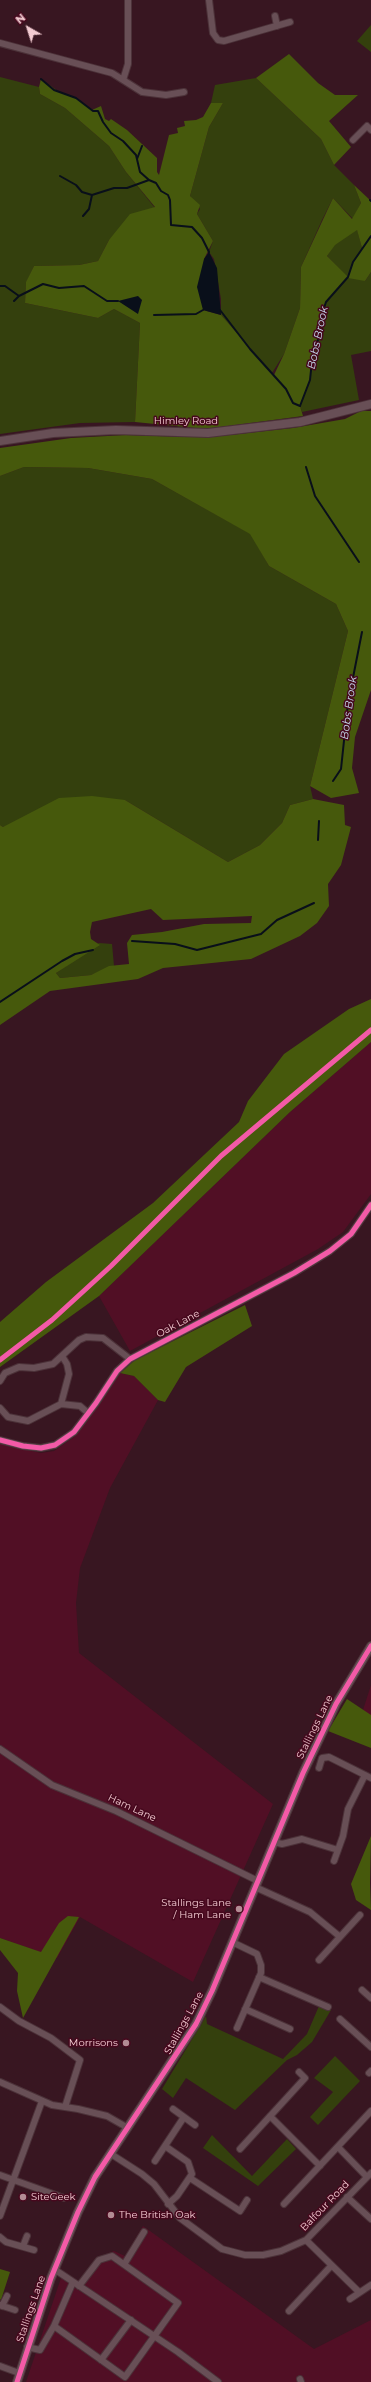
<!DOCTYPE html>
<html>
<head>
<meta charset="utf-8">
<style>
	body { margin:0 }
	#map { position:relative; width:371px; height:2382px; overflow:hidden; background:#381621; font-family:Montserrat,sans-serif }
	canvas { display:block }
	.north { position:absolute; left:8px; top:8px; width:40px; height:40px; -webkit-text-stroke:3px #46081d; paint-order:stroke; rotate:321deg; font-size:11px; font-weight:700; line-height:16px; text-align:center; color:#f3cbd2 }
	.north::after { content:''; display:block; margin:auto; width:14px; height:18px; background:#f3cbd2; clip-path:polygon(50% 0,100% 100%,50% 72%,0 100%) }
</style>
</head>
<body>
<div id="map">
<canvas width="371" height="2382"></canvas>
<div class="north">N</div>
</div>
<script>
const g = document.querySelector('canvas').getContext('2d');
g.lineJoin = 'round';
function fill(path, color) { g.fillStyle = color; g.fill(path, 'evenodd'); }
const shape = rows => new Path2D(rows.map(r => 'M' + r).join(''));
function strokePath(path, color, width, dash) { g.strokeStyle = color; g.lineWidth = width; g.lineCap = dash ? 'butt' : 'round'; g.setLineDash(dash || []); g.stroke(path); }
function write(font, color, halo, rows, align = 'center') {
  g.font = font + ' Montserrat,sans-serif'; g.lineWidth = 3; g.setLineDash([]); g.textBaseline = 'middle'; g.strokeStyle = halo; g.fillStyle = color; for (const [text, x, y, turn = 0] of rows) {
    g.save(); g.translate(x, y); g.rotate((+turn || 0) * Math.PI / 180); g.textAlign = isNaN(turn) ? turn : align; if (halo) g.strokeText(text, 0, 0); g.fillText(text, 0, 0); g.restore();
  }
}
fill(shape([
	[371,1042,371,1194,343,1232,318,1249,130,1351,99,1296,290,1112],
	[120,1373,134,1376,158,1400,110,1488,80,1568,76,1603,79,1653,273,1804,193,1982,80,1917,57,1958,0,1938,0,1444,41,1453,54,1451,74,1437,100,1404],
	[371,1685,371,1720,363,1710],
	[143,2226,314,2349,371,2320,371,2382,26,2382,63,2272,79,2281,100,2257,114,2251,125,2256]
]), '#510f25');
fill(shape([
	[371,25,371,52,357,41],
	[0,77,39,87,40,94,65,108,109,146,126,172,155,208,109,240,98,261,79,265,34,266,26,283,25,303,98,318,114,309,140,323,135,422,80,423,0,434],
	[256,78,321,139,334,165,354,185,361,203,353,219,333,198,322,220,301,267,300,308,284,354,272,373,221,315,221,299,214,259,209,252,213,241,197,214,200,209,190,196,209,127,223,103,211,103,215,85],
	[357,229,362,248,350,270,365,281,371,272,371,351,351,355,359,400,302,412,300,406,310,380,313,351,322,331,323,311,326,302,348,278,327,256,334,245],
	[24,467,88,468,152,479,251,534,269,566,336,604,348,631,310,786,313,799,290,805,282,823,260,845,228,862,125,800,3,827,0,825,0,476],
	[99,943,112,944,114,966,91,975,60,978,56,973],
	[319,2006,331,2010,312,2042,297,2055,287,2060,235,2110,186,2078,173,2098,162,2089,206,2016,207,2024,283,2059,307,2034],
	[335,2056,360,2081,318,2125,310,2117,333,2092,314,2078],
	[212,2135,252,2176,287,2139,296,2149,258,2186,203,2148]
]), '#34400d');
fill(shape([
	[289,54,318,83,335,95,358,95,329,121,351,147,334,165,321,139,256,78],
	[41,79,59,92,76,98,92,110,101,106,105,119,109,121,111,119,127,130,157,158,157,172,159,175,169,135,178,133,177,128,185,126,184,121,196,120,203,117,211,103,223,103,209,127,190,196,200,205,197,214,213,241,204,259,203,310,221,315,274,375,284,354,300,308,301,267,333,198,352,219,361,203,354,185,371,201,371,272,365,281,348,278,326,302,323,311,322,331,313,351,310,380,300,406,303,416,205,429,135,422,140,323,114,309,98,318,25,303,26,282,34,266,79,265,98,261,109,240,130,214,155,207,126,172,109,146,65,108,40,94,39,87],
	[357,230,362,248,353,262,348,277,327,256,335,245],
	[361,411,371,411,371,690,355,737,352,768,359,793,331,798,310,786,348,631,336,604,269,566,250,534,152,479,88,468,24,467,0,476,0,448,71,438,126,435,187,437,230,435,293,428,345,419],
	[92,796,125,800,228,862,260,845,282,823,290,805,313,799,344,805,345,825,351,827,341,865,328,884,329,906,317,923,300,936,251,959,163,968,138,979,50,991,0,1025,0,825,3,827,59,798],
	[151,909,163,920,252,916,251,923,204,924,162,932,132,935,127,943,129,964,109,966,91,975,60,978,56,973,100,945,91,939,90,932,92,922],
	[371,999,371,1042,290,1112,99,1296,0,1367,0,1322,46,1282,153,1203,239,1122,248,1101,284,1054,349,1009],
	[245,1305,252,1326,186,1367,165,1402,158,1400,134,1376,120,1373,135,1360],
	[347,1699,371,1715,371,1748,328,1731],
	[371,1836,370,1883,371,1910,356,1900,351,1884],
	[68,1916,79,1917,23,2018,17,1991,18,1973,0,1950,0,1938,41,1952,59,1923],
	[0,2269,10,2272,1,2300,0,2299]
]), '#46590c');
fill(shape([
	[209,252,217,268,221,315,203,310,197,287,204,259],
	[138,296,142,300,138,314,118,301]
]), '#090f1a');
strokePath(shape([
	[41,79,54,90,76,98,93,111,98,111,103,122,111,133,123,141,136,155,140,172,149,180],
	[137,159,142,146],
	[60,176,76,185,82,192,92,195,114,188,127,188,149,180,156,183,161,191,168,195,170,200,171,225,192,227,202,238,209,252],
	[370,200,371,201],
	[83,216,89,209,92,195],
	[0,286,5,286,19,296,43,284,59,288,84,286,107,301,118,301],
	[14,301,19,296],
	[220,310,250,349,286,389,293,403,300,406,310,380,313,351,322,331,323,311,326,302,348,277,353,262,371,236],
	[154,315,196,314,203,310],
	[306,467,315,496,359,562],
	[333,781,341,769,348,703,362,632],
	[318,840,319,821],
	[132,941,175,944,197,950,261,934,277,920,314,903],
	[0,1002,62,961,75,954,93,950]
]), '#090f1a', 2);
const minor = shape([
	[209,0,213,33,218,40,224,41,290,22],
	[275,16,277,26],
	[0,43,112,73,142,92,166,95,184,92],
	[123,80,128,64,128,0],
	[353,140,367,126,371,130],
	[0,1381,5,1373,19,1367,34,1368,53,1364,79,1340,86,1337,103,1338,130,1359],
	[61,1404,69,1374,67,1364,62,1356],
	[0,1408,8,1417,28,1421,61,1404,80,1406,88,1413],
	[0,1440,23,1446,41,1448,55,1445,74,1432,96,1403,117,1371,130,1359,294,1273,330,1251,351,1234,371,1205],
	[0,1749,52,1785,116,1811,258,1881],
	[319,1768,322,1758,329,1757,371,1778],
	[274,1842,282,1844,302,1839,338,1850],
	[334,1861,343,1836,348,1809,365,1775],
	[255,1887,310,1912,339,1936],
	[232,1942,257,1954,261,1965,261,1973,237,2028],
	[319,1960,360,1915],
	[259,1977,328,2007],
	[362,1990,371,1998],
	[0,2007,19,2021,51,2038,80,2060,65,2107],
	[245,2009,290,2029],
	[340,2019,371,2047],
	[369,2073,371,2071],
	[0,2082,52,2105,78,2109,107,2116,128,2128],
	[173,2109,195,2125],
	[270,2116,320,2166],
	[165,2146,188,2162,192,2174,177,2196,168,2204],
	[338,2147,367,2177],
	[240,2149,305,2078,299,2072],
	[111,2154,142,2174,154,2184,180,2218,222,2249,245,2255,263,2255,281,2251,306,2240,371,2173],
	[155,2161,184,2117],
	[0,2175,64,2198],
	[190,2178,240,2211,247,2200],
	[347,2197,371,2219],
	[284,2204,371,2111],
	[0,2216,42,2101],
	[0,2237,6,2242,34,2250],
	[306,2240,359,2292],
	[23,2246,27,2236],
	[125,2263,144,2232],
	[54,2269,178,2352,218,2382],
	[73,2282,54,2326,125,2377,178,2303,112,2256,99,2260,79,2286],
	[350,2299,371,2285],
	[0,2305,15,2310],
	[2,2306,7,2296],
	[289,2311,331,2266],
	[27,2347,40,2350,54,2326],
	[101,2360,131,2320],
	[0,2366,19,2373],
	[300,2379,301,2382]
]);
const secondary = shape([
	[0,441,53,433,116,430,208,433,300,422,371,404],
	[17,2382,51,2278,78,2212,95,2177,196,2024,212,1991,303,1773,336,1704,371,1646]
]);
strokePath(minor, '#4c3239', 8);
strokePath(secondary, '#4c3239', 10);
strokePath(minor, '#684f56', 6);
strokePath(secondary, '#684f56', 8);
strokePath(shape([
	[0,1360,52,1320,111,1266,221,1156,371,1030],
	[0,1440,23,1446,41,1448,55,1445,74,1432,96,1403,117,1371,130,1359,294,1273,330,1251,351,1234,371,1205],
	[17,2382,51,2278,78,2212,95,2177,196,2024,212,1991,303,1773,336,1704,371,1646]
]), '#f35aa7', 5);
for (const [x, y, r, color] of [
	[239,1909,4,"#b28c94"],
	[126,2043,4,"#b28c94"],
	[23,2197,4,"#b28c94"],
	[111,2215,4,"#b28c94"]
]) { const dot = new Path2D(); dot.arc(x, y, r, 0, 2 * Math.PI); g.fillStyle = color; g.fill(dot); strokePath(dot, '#46081d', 1.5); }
write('10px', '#f3cbd2', '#46081d', [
	["Himley Road",186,421],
	["Oak Lane",178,1324,-28],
	["Stallings Lane",315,1727,-64],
	["Ham Lane",132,1808,25],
	["Stallings Lane",184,2023,-61],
	["Balfour Road",325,2206,-46],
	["Stallings Lane",31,2309,-71]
]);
write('10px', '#f3cbd2', '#46081d', [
	["Stallings Lane",231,1903],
	["/ Ham Lane",231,1915],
	["Morrisons",118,2043],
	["SiteGeek",31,2197,"left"],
	["The British Oak",119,2215,"left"]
], 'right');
write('italic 11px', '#c6dbee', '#46081d', [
	["Bobs Brook",318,338,-78],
	["Bobs Brook",349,708,-82]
]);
</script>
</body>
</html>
